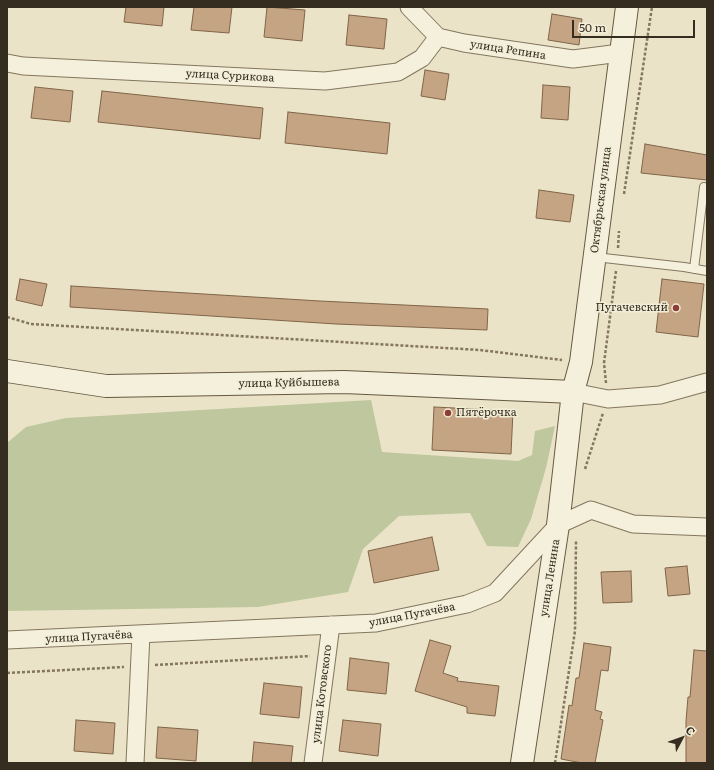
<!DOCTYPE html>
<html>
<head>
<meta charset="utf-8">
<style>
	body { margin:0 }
	#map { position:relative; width:714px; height:770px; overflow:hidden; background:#eae3c8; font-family:Literata,serif }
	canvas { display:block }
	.frame { position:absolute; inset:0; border:8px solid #362d21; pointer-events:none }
	.north { position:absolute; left:662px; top:718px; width:40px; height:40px; -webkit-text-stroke:3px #f2edd7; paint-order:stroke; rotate:49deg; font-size:11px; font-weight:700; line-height:16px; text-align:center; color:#362d21 }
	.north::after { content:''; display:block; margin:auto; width:14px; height:18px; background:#362d21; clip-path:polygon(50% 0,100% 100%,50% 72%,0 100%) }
	.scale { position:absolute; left:572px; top:20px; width:123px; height:18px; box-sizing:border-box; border:2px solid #362d21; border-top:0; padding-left:5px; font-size:12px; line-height:14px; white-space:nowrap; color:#362d21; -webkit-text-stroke:3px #f2edd7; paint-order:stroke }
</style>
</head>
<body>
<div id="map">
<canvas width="714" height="770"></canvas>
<div class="frame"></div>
<div class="north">С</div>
<div class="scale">50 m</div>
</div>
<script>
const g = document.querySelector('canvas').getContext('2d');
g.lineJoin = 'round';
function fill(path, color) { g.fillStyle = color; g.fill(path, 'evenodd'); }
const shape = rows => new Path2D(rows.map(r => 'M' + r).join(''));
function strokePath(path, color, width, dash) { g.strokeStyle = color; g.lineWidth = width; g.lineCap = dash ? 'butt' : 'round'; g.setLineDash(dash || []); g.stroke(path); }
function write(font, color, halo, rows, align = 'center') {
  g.font = font + ' Literata,serif'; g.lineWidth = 3; g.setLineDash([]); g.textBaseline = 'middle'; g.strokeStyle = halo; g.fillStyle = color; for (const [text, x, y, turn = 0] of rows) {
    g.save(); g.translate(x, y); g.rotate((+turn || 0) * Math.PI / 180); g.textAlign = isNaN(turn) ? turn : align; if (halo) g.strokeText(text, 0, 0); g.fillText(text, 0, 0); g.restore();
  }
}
fill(shape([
	[371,400,382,452,518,461,532,455,535,431,555,426,546,468,531,519,518,547,487,546,470,513,399,516,363,549,348,592,258,607,7,611,7,443,26,427,66,418]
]), '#bec79d');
const building = shape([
	[126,7,164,7,162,26,124,22,126,7],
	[194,7,232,7,229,33,191,30,194,7],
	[267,7,305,10,302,41,264,37,267,7],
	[552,14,582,19,579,45,548,40,552,14],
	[349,15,387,19,384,49,346,45,349,15],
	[425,70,449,74,445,100,421,96,425,70],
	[543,85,570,87,568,120,541,118,543,85],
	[35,87,73,91,70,122,31,118,35,87],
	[102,91,263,108,260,139,98,122,102,91],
	[288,112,390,123,387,154,285,143,288,112],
	[645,144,707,155,707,180,641,173,645,144],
	[539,190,574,195,570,222,536,218,539,190],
	[20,279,47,284,42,306,16,300,20,279],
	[662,279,704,284,698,337,656,332,662,279],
	[71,286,320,301,488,309,487,330,336,324,70,307,71,286],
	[434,407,513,411,511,454,432,450,434,407],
	[432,537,439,570,374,583,368,551,432,537],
	[687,566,690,594,668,596,665,568,687,566],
	[631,571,632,602,603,603,601,572,631,571],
	[430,640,451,646,443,673,458,678,457,681,499,686,495,716,467,713,467,707,415,691,430,640],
	[584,643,611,647,608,671,601,670,595,710,602,712,600,719,603,720,595,763,582,763,561,759,569,705,572,706,576,678,579,678,584,643],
	[694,650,707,651,707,763,686,763,686,721,688,697,690,697,694,650],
	[350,658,389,663,386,694,347,690,350,658],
	[264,683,302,687,299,718,260,714,264,683],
	[76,720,115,723,113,754,74,751,76,720],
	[343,720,381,724,378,756,339,751,343,720],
	[158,727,198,730,196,761,156,758,158,727],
	[254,742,293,746,291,763,252,763,254,742]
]);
fill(building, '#c4a482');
strokePath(building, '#806448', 1);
const lane = shape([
	[595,257,684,267,707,271],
	[694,269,704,187]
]);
const street = shape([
	[409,7,438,37,464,43,573,59,620,53],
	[7,63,23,66,325,81,398,72,422,58,438,37],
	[573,392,608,399,660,395,707,382],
	[7,640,376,623,467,604,495,593,558,525,591,510,633,524,707,527],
	[135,763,141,634],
	[313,763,331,625]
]);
const secondary = shape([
	[7,371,106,386,344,382,573,392],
	[522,763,558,525,573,392,581,362,627,7]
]);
strokePath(lane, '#84765f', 10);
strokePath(street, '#84765f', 19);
strokePath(secondary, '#665842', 24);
strokePath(shape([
	[624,194,652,7],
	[618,248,619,231],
	[7,317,31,324,480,350,562,360],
	[606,383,604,363,616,271],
	[585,469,603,413],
	[155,665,310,656],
	[7,673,124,667],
	[555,763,575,631,576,541]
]), '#84765f', 2.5, [3, 2]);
strokePath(lane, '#f5f0db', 8);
strokePath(street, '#f5f0db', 17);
strokePath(secondary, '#f5f0db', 22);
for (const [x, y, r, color] of [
	[676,308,4,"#8c3e36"],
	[448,413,4,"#8c3e36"]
]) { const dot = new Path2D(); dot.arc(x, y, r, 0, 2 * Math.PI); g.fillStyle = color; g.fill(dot); strokePath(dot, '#f2edd7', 1.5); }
write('11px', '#362d21', '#f2edd7', [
	["улица Репина",508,50,9],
	["улица Сурикова",230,76,3],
	["Октябрьская улица",601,200,-83],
	["улица Куйбышева",289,383,-1],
	["улица Ленина",550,578,-81],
	["улица Пугачёва",412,615,-11],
	["улица Пугачёва",89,637,-3],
	["улица Котовского",322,694,-83]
]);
write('11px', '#362d21', '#f2edd7', [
	["Пугачевский",668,308],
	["Пятёрочка",456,413,"left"]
], 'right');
</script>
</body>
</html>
